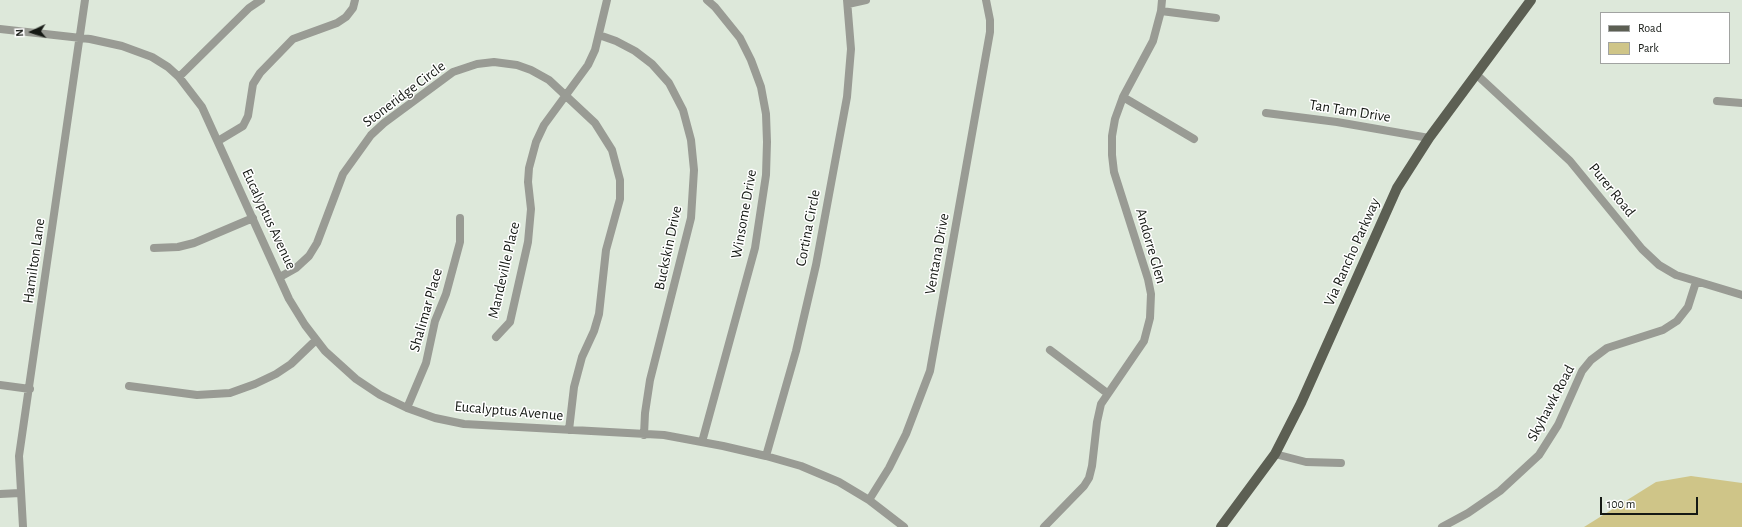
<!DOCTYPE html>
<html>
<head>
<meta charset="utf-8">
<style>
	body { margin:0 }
	#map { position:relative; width:1742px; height:527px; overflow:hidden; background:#dde8da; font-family:"Alegreya Sans",sans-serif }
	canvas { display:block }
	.legend { position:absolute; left:1600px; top:12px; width:130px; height:52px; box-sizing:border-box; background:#fff; border:1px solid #a1a3a1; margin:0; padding:5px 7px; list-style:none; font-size:12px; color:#151914 }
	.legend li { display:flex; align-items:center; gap:8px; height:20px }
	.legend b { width:20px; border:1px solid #a1a3a1 }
	.north { position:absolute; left:12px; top:12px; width:40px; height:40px; -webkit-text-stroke:3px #fff; paint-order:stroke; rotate:266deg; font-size:11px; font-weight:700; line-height:16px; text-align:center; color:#151914 }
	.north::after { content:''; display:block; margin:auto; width:14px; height:18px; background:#151914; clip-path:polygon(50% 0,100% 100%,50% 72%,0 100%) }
	.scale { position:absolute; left:1600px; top:497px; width:98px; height:18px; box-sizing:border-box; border:2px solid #151914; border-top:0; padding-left:5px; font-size:12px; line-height:14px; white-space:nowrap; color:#151914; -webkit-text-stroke:3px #fff; paint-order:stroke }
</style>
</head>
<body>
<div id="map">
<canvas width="1742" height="527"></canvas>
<ul class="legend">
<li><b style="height:5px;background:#5c5f53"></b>Road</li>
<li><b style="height:11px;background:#cfc588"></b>Park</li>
</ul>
<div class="north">N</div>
<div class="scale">100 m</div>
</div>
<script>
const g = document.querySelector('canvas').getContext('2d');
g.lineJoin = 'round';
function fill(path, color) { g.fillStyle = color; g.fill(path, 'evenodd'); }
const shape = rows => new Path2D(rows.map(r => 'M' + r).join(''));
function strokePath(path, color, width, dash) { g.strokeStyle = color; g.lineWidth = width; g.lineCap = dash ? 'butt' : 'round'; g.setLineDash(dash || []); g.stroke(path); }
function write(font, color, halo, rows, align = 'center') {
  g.font = font + ' "Alegreya Sans",sans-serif'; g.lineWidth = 3; g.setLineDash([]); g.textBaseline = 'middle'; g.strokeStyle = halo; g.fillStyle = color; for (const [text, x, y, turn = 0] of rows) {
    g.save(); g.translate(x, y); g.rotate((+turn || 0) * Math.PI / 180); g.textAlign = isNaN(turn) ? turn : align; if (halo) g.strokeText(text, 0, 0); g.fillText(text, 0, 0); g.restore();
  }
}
fill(shape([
	[1691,476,1742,483,1742,527,1584,527,1656,482]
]), '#cfc588');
strokePath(shape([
	[848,4,866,0],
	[1161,11,1216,18],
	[0,29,90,39,122,46,152,57,168,67,179,77,202,107,289,299,305,325,325,351,356,379,380,395,407,408,435,418,464,424,664,435,723,446,766,456,801,466,839,482,869,500,904,527],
	[599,35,616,41,635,51,652,64,669,83,683,110,691,140,694,170,691,218,650,380,645,413,644,435],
	[1477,75,1570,161,1642,249,1659,265,1676,275,1742,295],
	[179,77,249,8,261,0],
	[1123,97,1194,139],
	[1717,101,1742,103],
	[1266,113,1337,122,1429,138],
	[218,141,243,126,248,116,253,84,260,73,293,39,337,23,346,17,353,8,355,0],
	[154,248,178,247,194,243,253,218],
	[280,277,296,268,309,256,317,243,343,174,371,135,384,123,453,72,477,64,494,62,517,65,531,70,549,80,595,123,612,150,620,180,620,199,606,250,599,314,594,331,582,357,574,387,569,430],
	[496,337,510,322,528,242,531,209,528,182,529,168,536,142,544,125,588,65,595,50,607,0],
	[1050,350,1107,393],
	[0,385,30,389],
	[129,386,197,395,230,393,255,384,276,374,291,364,316,340],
	[407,408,426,363,435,321,446,294,460,242,460,218],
	[702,442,755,248,766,175,767,142,766,114,761,87,751,60,740,38,715,7,707,0],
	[1275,454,1306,462,1341,463],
	[766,456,796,351,816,265,847,97,851,49,847,0],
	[0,494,20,493],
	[869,500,889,468,906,434,930,371,990,32,990,20,986,0],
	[23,527,19,456,85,0],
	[1044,527,1084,486,1089,478,1092,466,1097,422,1101,404,1144,341,1150,318,1151,294,1148,279,1114,172,1112,155,1112,136,1115,119,1123,97,1153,41,1161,11,1162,0],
	[1442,527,1468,513,1500,491,1539,455,1558,425,1582,371,1591,360,1607,348,1663,330,1677,321,1688,307,1696,282]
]), '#999b94', 8);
strokePath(shape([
	[1221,527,1275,454,1301,403,1397,188,1429,138,1531,0]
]), '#5c5f53', 10);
write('15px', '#151914', '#fff', [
	["Stoneridge Circle",404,94,-37],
	["Tan Tam Drive",1350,111,9],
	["Purer Road",1612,190,51],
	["Winsome Drive",744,214,-80],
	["Eucalyptus Avenue",269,219,65],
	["Cortina Circle",808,228,-79],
	["Andorre Glen",1151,246,74],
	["Buckskin Drive",668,248,-78],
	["Via Rancho Parkway",1352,252,-66],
	["Ventana Drive",937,254,-80],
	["Hamilton Lane",34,261,-82],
	["Mandeville Place",504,270,-77],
	["Shalimar Place",426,310,-74],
	["Skyhawk Road",1551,403,-62],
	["Eucalyptus Avenue",509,411,5]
]);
</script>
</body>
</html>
